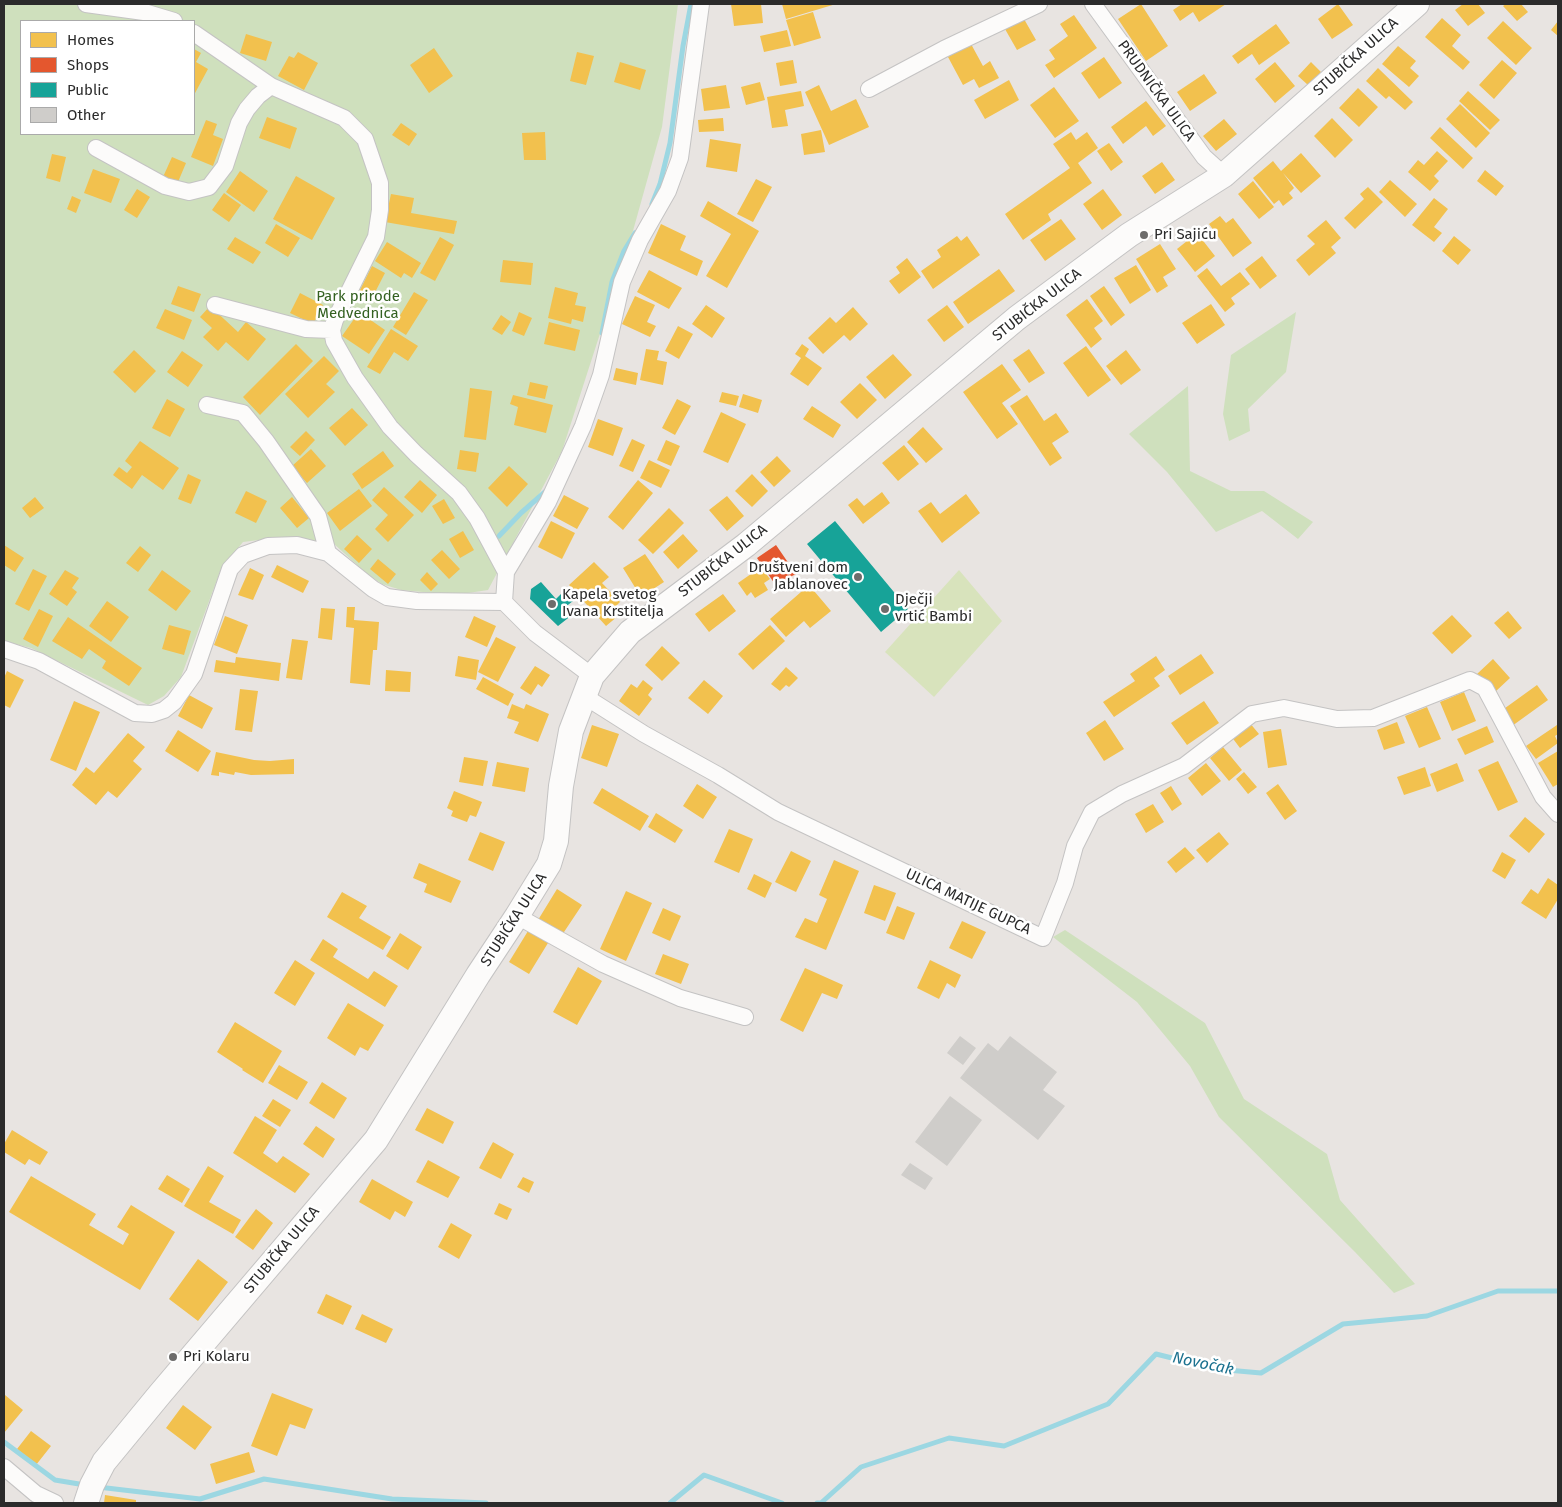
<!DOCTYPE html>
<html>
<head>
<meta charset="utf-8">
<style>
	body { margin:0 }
	#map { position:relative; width:1562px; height:1507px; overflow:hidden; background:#e8e4e1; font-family:"Fira Sans",sans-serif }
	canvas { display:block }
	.frame { position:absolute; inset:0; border:5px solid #2b2b2b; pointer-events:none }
	.legend { position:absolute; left:20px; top:20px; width:175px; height:115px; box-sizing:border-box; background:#fff; border:1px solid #aaa; margin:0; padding:6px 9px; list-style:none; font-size:15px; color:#2b2b2b }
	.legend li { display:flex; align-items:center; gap:10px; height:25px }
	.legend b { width:25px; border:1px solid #aaa }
</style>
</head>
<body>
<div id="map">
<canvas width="1562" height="1507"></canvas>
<div class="frame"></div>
<ul class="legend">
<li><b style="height:14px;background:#f2c14e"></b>Homes</li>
<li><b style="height:14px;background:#e4572e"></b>Shops</li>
<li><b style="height:14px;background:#17a398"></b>Public</li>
<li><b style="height:14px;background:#cfcdca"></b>Other</li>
</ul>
</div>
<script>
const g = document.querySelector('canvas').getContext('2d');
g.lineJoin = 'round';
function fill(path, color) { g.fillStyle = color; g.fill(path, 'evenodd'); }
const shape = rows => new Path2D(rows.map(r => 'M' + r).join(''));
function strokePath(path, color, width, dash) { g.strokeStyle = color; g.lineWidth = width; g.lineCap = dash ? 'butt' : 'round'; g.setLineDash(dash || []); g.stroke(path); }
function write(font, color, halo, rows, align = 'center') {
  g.font = font + ' "Fira Sans",sans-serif'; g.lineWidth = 5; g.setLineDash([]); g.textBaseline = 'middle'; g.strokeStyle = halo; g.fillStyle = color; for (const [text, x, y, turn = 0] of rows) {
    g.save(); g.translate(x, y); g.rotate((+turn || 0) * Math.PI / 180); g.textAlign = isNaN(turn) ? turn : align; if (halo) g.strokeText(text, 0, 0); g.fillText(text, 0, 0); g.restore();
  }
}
fill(shape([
	[4,4,678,4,662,127,631,238,562,451,488,590,455,595,401,590,382,584,367,574,333,543,275,538,243,542,221,569,181,677,164,696,148,705,31,648,4,641],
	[21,21,194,21,194,134,21,134],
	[1296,312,1286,372,1248,409,1250,431,1229,441,1223,414,1231,355],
	[1188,386,1190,471,1231,491,1264,491,1313,522,1298,539,1262,511,1216,532,1167,472,1129,434],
	[1065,930,1205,1023,1244,1099,1327,1154,1340,1200,1415,1284,1394,1293,1355,1252,1219,1117,1190,1066,1137,1002,1053,937]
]), '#cfe0bd');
fill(shape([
	[959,570,1002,621,934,697,885,652]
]), '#d8e3bc');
fill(shape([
	[731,4,761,4,763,23,734,26],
	[782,4,836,4,786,19],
	[1141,4,1168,46,1146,61,1118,19],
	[1182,4,1226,4,1199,22,1193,12,1180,21,1173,10],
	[1338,4,1353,25,1332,39,1318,19],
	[1463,4,1478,4,1485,13,1468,26,1455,10],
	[1506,4,1521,4,1528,12,1517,21,1503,6],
	[813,12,821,38,794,46,786,20],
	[1074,15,1097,48,1054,78,1045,65,1055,59,1049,50,1068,36,1060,24],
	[1442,18,1461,35,1452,46,1470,62,1463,70,1425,37],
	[1024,19,1036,40,1017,50,1005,29],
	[1503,21,1532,48,1516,65,1487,38],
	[1558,21,1558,36,1551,30],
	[1276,24,1290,43,1259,65,1252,54,1238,64,1232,56],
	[787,30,791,46,764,52,760,36],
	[246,34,272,42,266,61,240,53],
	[971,44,983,66,990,61,999,78,979,88,974,79,963,85,948,57],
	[1398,46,1416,61,1410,68,1419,76,1409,87,1382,64],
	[434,48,453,76,429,93,410,65],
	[194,49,201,53,196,62,208,69,194,95],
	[298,52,318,63,304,90,278,76,289,56,294,58],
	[577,52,594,56,586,85,570,81],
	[1104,57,1122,83,1099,99,1081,73],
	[793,60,797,83,780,86,776,63],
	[1502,60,1517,73,1494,99,1479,85],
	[620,62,646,70,640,90,614,82],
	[1275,62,1295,86,1275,103,1255,79],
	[1311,62,1321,72,1308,85,1298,76],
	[1378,68,1413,102,1405,110,1389,96,1386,99,1366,81],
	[1204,74,1217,93,1190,111,1177,92],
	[1009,80,1019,100,985,119,974,100],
	[760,82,765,100,746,105,741,87],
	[726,85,730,108,704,111,701,89],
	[819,85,831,111,856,99,869,127,829,145,805,92],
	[1054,87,1079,121,1055,138,1030,105],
	[1358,88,1378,107,1359,127,1339,108],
	[801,91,804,106,785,110,788,126,772,128,767,97],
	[1468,91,1500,120,1490,130,1459,101],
	[1146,101,1166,126,1153,136,1146,126,1123,144,1111,127],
	[1460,104,1490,133,1476,148,1446,119],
	[267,117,297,128,290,149,259,138],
	[723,118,724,131,699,132,698,120],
	[1332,118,1353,140,1335,158,1314,136],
	[1224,119,1237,134,1216,151,1203,136],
	[206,120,217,124,213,135,223,139,213,166,191,157],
	[401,123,417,134,409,146,392,135],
	[1440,127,1473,158,1463,169,1430,138],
	[821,130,825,152,804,155,801,134],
	[545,132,546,160,524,160,522,133],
	[1071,132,1076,140,1087,132,1098,148,1078,163,1092,183,1048,214,1051,220,1023,240,1005,214,1070,168,1053,144],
	[710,139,741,144,737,172,706,167],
	[1109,143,1123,162,1111,171,1097,151],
	[1437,151,1448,161,1434,176,1439,181,1430,191,1408,172,1418,160,1424,165],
	[1301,153,1321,176,1301,193,1283,173,1294,188,1289,193,1293,198,1283,206,1279,200,1274,204,1253,178,1273,161,1281,171],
	[52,154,66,157,60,182,46,178],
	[172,157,186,163,178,182,163,177],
	[1162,162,1175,180,1155,194,1142,176],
	[93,169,120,179,111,203,84,193],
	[1485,170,1504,186,1496,196,1477,181],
	[240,171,268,191,254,212,226,192],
	[296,176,335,198,312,240,273,219],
	[756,179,772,187,753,222,737,214],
	[1390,180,1417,204,1405,217,1379,192],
	[1253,181,1274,207,1259,219,1238,194],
	[1368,187,1383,202,1355,229,1344,218,1364,199,1360,194],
	[137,189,150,197,137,218,124,210],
	[1103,189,1122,215,1102,230,1083,204],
	[224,193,241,205,229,222,212,210],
	[391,194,414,198,411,213,457,221,454,234,385,222],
	[72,196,81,200,76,213,67,209],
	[1434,198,1448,209,1434,227,1442,233,1434,242,1412,225],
	[708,201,759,231,727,288,706,276,731,234,700,216],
	[1220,216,1226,223,1233,218,1252,243,1233,257,1209,224],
	[1061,219,1076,239,1045,261,1030,240],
	[1326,220,1341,238,1331,247,1336,253,1309,276,1296,260,1315,244,1307,236],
	[276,224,300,238,288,257,265,243],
	[661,224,686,236,680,250,703,261,697,276,648,253],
	[1197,233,1215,256,1195,272,1177,249],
	[957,236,961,241,967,236,980,255,933,289,921,271,941,257,937,250],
	[1454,236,1471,250,1458,265,1442,251],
	[235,237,261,252,253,264,227,249],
	[440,237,454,245,435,281,420,273],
	[387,242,421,263,412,278,404,273,401,278,375,261],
	[1160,244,1176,269,1163,277,1168,286,1157,293,1136,259],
	[1262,256,1277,276,1260,289,1245,269],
	[907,258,921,277,899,294,889,281,900,273,896,267],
	[503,260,533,263,531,285,500,282],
	[1136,265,1151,290,1130,304,1114,278],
	[372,266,385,273,370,302,357,296],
	[1207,268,1221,286,1240,272,1250,284,1231,298,1235,304,1225,312,1197,276],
	[999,269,1015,291,968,324,953,302],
	[649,270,682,288,669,309,637,292],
	[178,286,201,294,194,312,171,304],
	[1104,286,1125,315,1111,326,1090,296],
	[555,287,578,293,575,305,586,307,583,322,572,319,571,324,548,318],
	[414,292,428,300,406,335,393,327],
	[300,293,323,305,313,324,290,313],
	[635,296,655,305,647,322,656,326,650,337,622,324],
	[1087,299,1103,321,1094,328,1102,339,1091,348,1066,315],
	[1211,304,1225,325,1197,344,1182,323],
	[706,305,725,318,712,338,692,324],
	[947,305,964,327,944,342,927,320],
	[210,306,238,332,246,322,266,339,248,361,226,342,218,351,203,337,212,328,200,317],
	[853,307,868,324,850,341,844,335,823,354,808,338,830,317,836,323],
	[165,309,192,320,184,340,156,328],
	[359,312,385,330,369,354,342,336],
	[519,312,532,318,524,336,512,331],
	[501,315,511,322,502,335,492,329],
	[549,322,580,330,575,351,544,344],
	[678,326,693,334,679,359,665,351],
	[391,329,418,346,408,361,394,352,380,374,367,367],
	[296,344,313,361,260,415,243,397],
	[802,344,809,349,805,356,822,368,808,386,790,374,801,358,795,354],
	[1086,346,1111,380,1088,397,1063,363],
	[646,349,659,351,657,360,667,362,663,385,640,380],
	[1029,349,1045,373,1029,383,1013,360],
	[134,350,156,371,135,393,113,372],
	[1126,350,1141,370,1121,385,1106,366],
	[182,351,203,365,188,387,167,372],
	[893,354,912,375,885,399,866,377],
	[324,356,339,371,326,384,335,392,308,418,285,394],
	[1002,364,1021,390,1002,403,1018,424,997,439,963,392],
	[616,368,638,373,636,385,613,380],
	[530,382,548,386,545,399,527,395],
	[860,383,877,400,857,419,840,402],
	[470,388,492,391,486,440,464,437],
	[722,392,739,396,736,406,719,402],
	[743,394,762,400,758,413,739,407],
	[513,395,553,405,546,433,514,425,518,407,510,404],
	[1027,395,1044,421,1056,413,1069,432,1052,443,1062,458,1050,466,1010,406],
	[167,399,185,409,170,437,152,428],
	[677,399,691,406,675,435,662,428],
	[812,406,841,425,833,438,803,419],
	[352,408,368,425,345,446,329,428],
	[721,412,746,424,728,463,703,452],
	[598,419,623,428,613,456,588,447],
	[923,427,943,449,926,463,907,442],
	[306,431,315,440,300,456,290,447],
	[632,439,645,445,633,472,619,466],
	[666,440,680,446,671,466,657,460],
	[140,441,179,468,163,490,142,475,132,489,113,475,119,467,127,473,132,467,125,461],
	[904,445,919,464,898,481,882,463],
	[311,449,326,466,307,483,292,466],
	[460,450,479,453,476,472,457,469],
	[383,451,394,466,362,489,352,474],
	[777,456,791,471,774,487,760,472],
	[649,460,670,470,661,488,640,478],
	[509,466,528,484,507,507,488,488],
	[188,474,201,480,191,504,178,499],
	[752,474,768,491,752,507,735,491],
	[420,480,437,495,422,513,404,497],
	[638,480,653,493,623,530,608,517],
	[384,487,414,515,388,542,375,529,388,515,372,500],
	[359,489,372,506,340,531,327,513],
	[246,491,267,501,256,523,235,513],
	[882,492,890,503,863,524,848,505,857,498,864,506],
	[966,494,980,513,942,543,918,511,931,502,940,514],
	[564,495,589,508,577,529,553,516],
	[727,496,744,516,727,531,709,510],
	[35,497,44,508,30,518,22,508],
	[292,497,309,518,297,528,280,508],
	[444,499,455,518,443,524,432,506],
	[669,508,684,523,653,554,638,540],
	[551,521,575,533,562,559,538,547],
	[463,531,474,550,460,558,449,539],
	[683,534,698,551,678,569,663,552],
	[357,535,372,549,359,563,344,549],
	[4,545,24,558,15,572,4,565],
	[140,546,151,555,138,572,126,563],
	[442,550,460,569,449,579,431,560],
	[645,554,664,582,641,597,623,568],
	[378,559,396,574,388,584,370,569],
	[594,562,609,577,602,583,620,602,612,610,618,616,606,626,569,585],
	[277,565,309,581,303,593,271,577],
	[761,567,770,579,764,583,768,590,755,598,751,592,747,596,738,583],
	[250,568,264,575,253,600,238,595],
	[33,569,47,576,29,611,15,604],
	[65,570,79,578,72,588,77,592,67,606,49,594],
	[162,570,191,591,176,611,148,590],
	[427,572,438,584,431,591,420,580],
	[809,585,831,611,810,628,804,621,786,637,770,619],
	[723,594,736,611,709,632,695,614],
	[107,601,129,617,111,642,89,626],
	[347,607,355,607,354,620,379,622,377,650,373,650,370,685,350,683,354,628,346,627],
	[321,608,335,609,332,640,318,638],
	[39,609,53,616,38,647,23,639],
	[1508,611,1522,628,1509,639,1494,623],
	[1452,615,1472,636,1452,654,1432,633],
	[225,616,248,625,237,654,214,645],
	[474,616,496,626,487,647,465,637],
	[68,617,142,668,129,686,102,668,106,661,89,649,82,659,52,641],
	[169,625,191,631,184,655,162,649],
	[770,625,785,641,753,670,738,654],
	[496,637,516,647,498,682,478,672],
	[292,639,308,641,302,680,286,678],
	[662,646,680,663,662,681,645,665],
	[1201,654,1214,673,1180,695,1168,676],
	[458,656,479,660,476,680,455,676],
	[1156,656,1165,670,1154,678,1160,686,1114,717,1103,702,1135,681,1130,674],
	[236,657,281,663,279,681,214,672,216,660,235,663],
	[1493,659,1510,678,1495,692,1477,674],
	[535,666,550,675,542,687,538,684,531,695,520,688],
	[786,667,798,678,789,687,786,685,780,691,771,684],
	[386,670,411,672,410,692,385,691],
	[7,671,24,680,10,708,4,705,4,678],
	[483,677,514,694,508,706,476,689],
	[643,680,653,688,648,695,652,699,639,716,619,701,631,684,637,688],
	[704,680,723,696,708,714,688,698],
	[1537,685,1548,700,1512,726,1501,711],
	[240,689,258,691,252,732,235,730],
	[1464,692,1476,721,1452,731,1440,702],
	[189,695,213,708,202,729,178,716],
	[74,701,100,712,76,771,50,760],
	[1204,701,1219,723,1187,745,1171,723],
	[512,704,524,709,526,704,549,714,538,742,514,733,519,722,507,718],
	[1427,707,1441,739,1419,748,1405,716],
	[1105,720,1124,749,1104,761,1086,733],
	[1249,722,1259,734,1240,748,1231,736],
	[1397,722,1405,743,1384,750,1377,730],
	[592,725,619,734,607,767,581,758],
	[1557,725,1558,727,1558,734,1555,736,1558,743,1536,759,1526,746],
	[1487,726,1494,742,1465,755,1457,739],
	[1281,729,1287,765,1268,768,1263,732],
	[178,730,211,751,198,772,165,751],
	[128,733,145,747,133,761,142,769,117,798,108,791,96,805,72,785,86,767,94,773],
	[1223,747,1242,770,1229,781,1210,758],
	[1558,751,1558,784,1553,787,1538,763],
	[216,752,254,760,270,761,294,759,294,774,251,775,235,772,234,775,219,772,219,776,211,775],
	[464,757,488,761,483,786,459,782],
	[1498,761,1518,802,1498,811,1478,770],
	[497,762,529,768,525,792,492,786],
	[1206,763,1221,781,1202,796,1188,778],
	[1457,763,1464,781,1437,792,1430,774],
	[1425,767,1431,786,1404,795,1397,777],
	[1244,772,1257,787,1248,794,1236,779],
	[697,784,717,797,703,819,683,806],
	[1278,784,1297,811,1285,820,1266,793],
	[1171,786,1182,804,1172,811,1160,793],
	[602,788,649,816,640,831,593,803],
	[454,791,482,802,476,817,470,815,467,822,451,816,453,811,447,808],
	[1153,804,1164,822,1146,833,1135,814],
	[656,813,683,830,675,843,648,827],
	[1525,817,1545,834,1529,853,1509,836],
	[729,829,753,839,739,873,714,862],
	[480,832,505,842,493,871,468,860],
	[1219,832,1229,844,1207,863,1196,850],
	[1185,847,1195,858,1176,873,1167,862],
	[791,851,811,861,796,892,775,882],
	[1502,852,1516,860,1505,879,1492,871],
	[834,860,859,871,826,950,795,937,805,918,817,923,827,899,819,895],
	[419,863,461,881,451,903,424,892,427,884,413,878],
	[754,874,772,883,765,898,747,889],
	[1548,878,1558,885,1558,899,1546,919,1521,903,1531,889,1538,894],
	[874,885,896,893,885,921,864,913],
	[557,889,582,905,562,935,538,920],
	[626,891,652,903,626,961,600,949],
	[342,892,367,906,359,918,391,937,383,950,327,917],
	[897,906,915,913,904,940,886,933],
	[663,908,681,916,670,941,652,933],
	[962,921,986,932,972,959,949,948],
	[528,931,548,943,529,974,509,962],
	[400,933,422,947,408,970,386,956],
	[323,939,338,949,333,957,368,979,374,971,398,986,385,1007,310,960],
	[663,954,689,964,681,984,655,974],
	[295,960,315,973,295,1006,274,993],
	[930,960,961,975,955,988,947,983,939,999,917,988],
	[578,967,602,981,577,1025,553,1012],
	[805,968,843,985,837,999,822,993,803,1032,780,1020],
	[348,1003,384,1025,368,1051,360,1047,355,1056,327,1038],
	[235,1022,282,1051,263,1083,242,1070,243,1069,217,1052],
	[279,1065,308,1082,297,1100,268,1083],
	[322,1082,347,1098,334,1119,309,1103],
	[273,1099,291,1110,280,1127,262,1116],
	[427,1108,454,1122,443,1144,415,1130],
	[255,1116,277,1130,263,1153,277,1163,283,1156,310,1174,295,1193,233,1153],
	[316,1126,335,1139,323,1158,303,1144],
	[12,1130,48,1152,40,1165,29,1159,25,1165,4,1152,4,1144],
	[493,1142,514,1154,501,1179,479,1168],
	[428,1160,460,1177,448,1198,416,1182],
	[208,1166,224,1176,209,1202,241,1220,233,1234,184,1206],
	[167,1175,190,1189,182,1203,158,1189],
	[31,1176,96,1214,89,1225,123,1245,129,1234,117,1227,131,1205,175,1232,140,1290,9,1212],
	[523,1177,534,1182,529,1193,517,1187],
	[372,1179,413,1202,405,1217,395,1211,390,1220,359,1202],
	[499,1203,512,1209,507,1220,494,1214],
	[256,1209,273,1223,253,1250,235,1237],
	[451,1223,472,1235,459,1259,438,1247],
	[198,1259,228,1282,198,1321,169,1299],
	[326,1294,352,1306,343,1325,317,1313],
	[362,1314,393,1329,386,1343,355,1329],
	[272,1393,313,1409,305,1429,290,1424,277,1456,251,1446],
	[5,1395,23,1410,4,1433,4,1397],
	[183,1405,212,1427,195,1450,166,1428],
	[31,1431,51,1446,36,1465,17,1449],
	[249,1452,255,1472,216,1484,210,1464],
	[105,1495,136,1500,136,1503,104,1503]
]), '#f2c14e');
fill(shape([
	[776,545,796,574,788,578,791,583,779,590,757,558]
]), '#e4572e');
fill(shape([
	[835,521,908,609,881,632,807,544],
	[541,582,556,599,564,591,573,601,564,608,572,615,558,626,530,599,531,589]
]), '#17a398');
strokePath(shape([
	[652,204,660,184,670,143,683,46,691,4],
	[602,333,612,282,624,251,635,233],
	[499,536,521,513,546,491],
	[4,1442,55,1480,85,1485],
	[98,1487,200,1499,264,1479,392,1499,486,1503],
	[670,1503,704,1475,782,1503],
	[817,1503,821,1503,861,1467,949,1438,1004,1446,1108,1404,1156,1354,1216,1369,1261,1373,1343,1324,1427,1316,1498,1291,1558,1291]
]), '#9cd7e2', 5);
fill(shape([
	[960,1036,976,1048,963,1065,947,1053],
	[1010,1036,1057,1072,1043,1090,1065,1106,1038,1140,960,1078,988,1043,998,1051],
	[950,1096,982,1120,947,1166,915,1142],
	[910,1163,933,1178,925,1190,901,1175]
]), '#cfcdca');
const street = shape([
	[86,4,144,12,174,21],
	[1093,4,1204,157,1224,175],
	[194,33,271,86,344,118,365,139,380,183,380,210,376,237,335,320,332,330,334,341,355,378,390,427,416,454,459,493,477,518,506,572],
	[869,89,944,49,1039,4],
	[96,148,165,186,189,192,209,187,225,166,239,123,247,109,258,96,271,86],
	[215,305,306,329,332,330],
	[207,405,243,413,266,441,318,516,328,553],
	[4,649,39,661,135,713,152,714,164,710,174,702,194,674,230,569,243,555,268,546,297,545,328,553,373,589,387,597,417,601,504,602],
	[592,676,535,633,504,602,506,572,548,502,583,426,601,375,622,282,640,240,668,191,680,158,701,4],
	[584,696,644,734,718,775,778,812,1043,938,1065,883,1075,846,1092,812,1122,794,1184,766,1252,714,1284,708,1337,719,1373,718,1470,680,1485,688,1543,797,1558,814],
	[517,916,603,964,680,998,745,1017],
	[4,1467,36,1494,55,1503]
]);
const secondary = shape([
	[86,1503,92,1485,104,1462,160,1394,376,1140,478,975,517,916,549,864,556,841,561,786,571,731,592,676,630,632,746,545,1017,318,1129,235,1224,175,1417,4]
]);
strokePath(street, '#c4c3c3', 18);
strokePath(secondary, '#c4c3c3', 26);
strokePath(street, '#fcfbfa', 16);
strokePath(secondary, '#fcfbfa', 24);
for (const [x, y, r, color] of [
	[1144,235,5,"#6d6c6b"],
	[858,577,5,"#6d6c6b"],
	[552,604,5,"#6d6c6b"],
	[885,609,5,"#6d6c6b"],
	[173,1357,5,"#6d6c6b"]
]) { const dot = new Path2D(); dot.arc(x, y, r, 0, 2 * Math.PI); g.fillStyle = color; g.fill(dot); strokePath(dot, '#fff', 2); }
write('15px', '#2b2b2b', '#fff', [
	["STUBIČKA ULICA",1356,57,-42],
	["PRUDNIČKA ULICA",1156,91,54],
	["STUBIČKA ULICA",1037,305,-38],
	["STUBIČKA ULICA",723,561,-38],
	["ULICA MATIJE GUPCA",968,902,25],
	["STUBIČKA ULICA",514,920,-57],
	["STUBIČKA ULICA",282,1250,-50]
]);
write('15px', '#2b2b2b', '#fff', [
	["Pri Sajiću",1154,235],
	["Društveni dom",848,568,"right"],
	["Jablanovec",848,585,"right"],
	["Kapela svetog",562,595],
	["Ivana Krstitelja",562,612],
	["Dječji",895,600],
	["vrtić Bambi",895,617],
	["Pri Kolaru",183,1357]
], 'left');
write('15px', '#346121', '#fff', [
	["Park prirode",358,297],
	["Medvednica",358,314]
]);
write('italic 16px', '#1b718f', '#fff', [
	["Novočak",1203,1364,12]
]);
</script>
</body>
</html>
